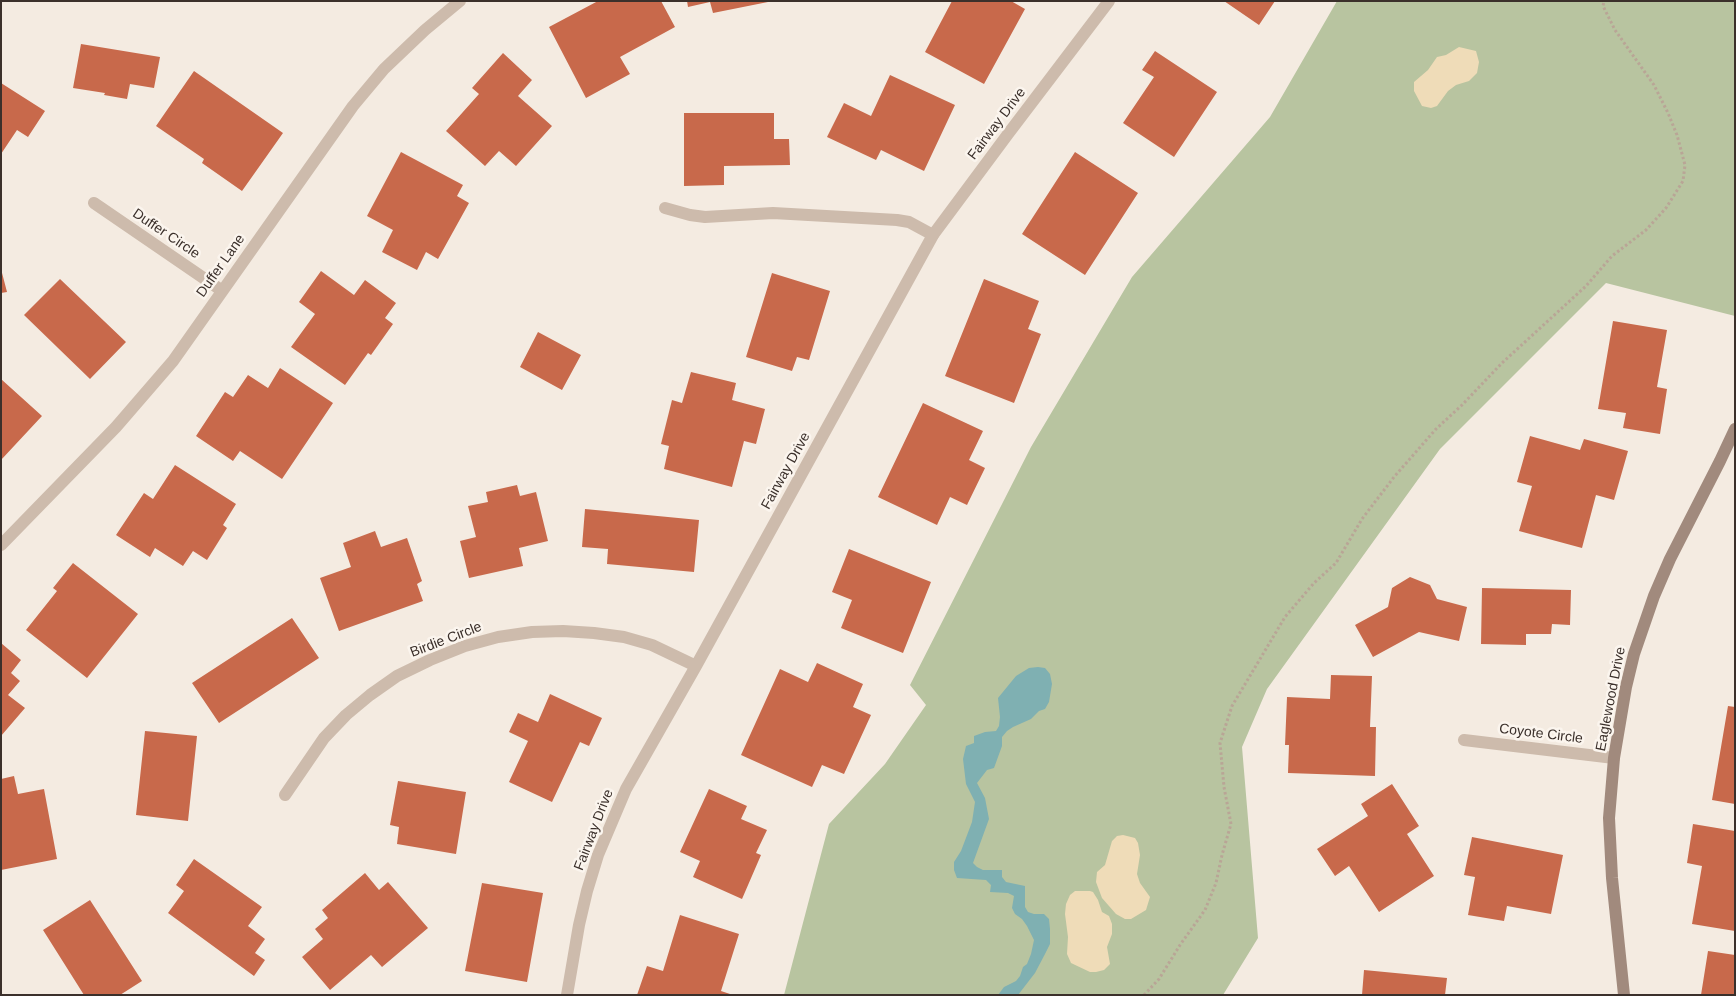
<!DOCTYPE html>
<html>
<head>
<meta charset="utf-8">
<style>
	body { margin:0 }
	#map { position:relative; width:1736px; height:996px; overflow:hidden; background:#f4ebe1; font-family:Arial,sans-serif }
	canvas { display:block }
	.frame { position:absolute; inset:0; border:2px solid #3b302b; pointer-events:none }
</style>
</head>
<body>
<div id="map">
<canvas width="1736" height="996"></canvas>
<div class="frame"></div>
</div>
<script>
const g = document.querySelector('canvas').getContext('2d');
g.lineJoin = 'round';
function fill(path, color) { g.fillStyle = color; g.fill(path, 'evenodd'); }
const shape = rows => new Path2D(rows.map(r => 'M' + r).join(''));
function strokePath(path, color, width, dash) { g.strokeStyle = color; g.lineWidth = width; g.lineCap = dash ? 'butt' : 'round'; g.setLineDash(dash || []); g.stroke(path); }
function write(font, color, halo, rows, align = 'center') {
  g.font = font + ' Arial,sans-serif'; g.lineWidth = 5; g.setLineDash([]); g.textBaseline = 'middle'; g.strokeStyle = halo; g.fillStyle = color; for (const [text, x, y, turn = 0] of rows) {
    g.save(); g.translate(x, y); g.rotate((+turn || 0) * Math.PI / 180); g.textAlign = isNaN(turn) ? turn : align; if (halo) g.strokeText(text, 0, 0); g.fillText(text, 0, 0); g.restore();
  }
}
fill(shape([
	[1337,1,1735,1,1735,316,1606,283,1440,449,1267,689,1242,747,1258,938,1223,995,784,995,829,824,885,764,926,705,910,685,1031,447,1132,277,1270,117]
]), '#b8c4a0');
fill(shape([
	[1459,47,1476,51,1479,62,1477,73,1469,81,1456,85,1448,91,1437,106,1431,108,1422,106,1414,91,1414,82,1428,70,1437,57,1446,55],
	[1123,835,1135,838,1138,843,1140,855,1137,874,1140,883,1150,897,1146,910,1131,919,1125,919,1116,914,1102,898,1096,882,1097,872,1105,865,1112,841,1117,836],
	[1075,891,1090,891,1093,892,1098,900,1102,912,1109,916,1112,924,1112,934,1107,947,1110,964,1104,970,1096,972,1090,972,1071,963,1067,954,1068,937,1065,914,1066,904,1070,895]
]), '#efdcb8');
fill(shape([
	[1038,667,1045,668,1050,674,1052,684,1049,702,1045,709,1039,711,1031,719,1013,727,1007,731,1002,737,1002,746,994,768,987,770,977,783,985,798,989,819,973,863,977,867,983,870,1002,870,1002,877,1006,882,1025,886,1025,907,1028,912,1034,914,1044,914,1049,919,1050,929,1050,944,1045,954,1035,973,1018,995,998,995,1004,987,1016,981,1020,976,1023,967,1027,964,1031,954,1034,940,1027,926,1022,919,1015,914,1012,908,1014,896,1008,893,990,892,991,885,986,880,957,878,954,870,954,862,961,851,972,822,975,802,966,784,963,759,966,746,974,743,974,736,985,732,996,731,999,726,1000,717,998,698,1016,676,1029,668]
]), '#7fb0b2');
fill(shape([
	[598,1,661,1,675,27,620,57,630,74,586,98,549,27],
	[687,1,768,1,768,2,713,13,710,2,688,7],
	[952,1,1011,1,1025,9,984,84,925,52],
	[1224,1,1275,1,1259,25],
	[81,44,160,57,154,88,130,84,127,99,104,95,105,93,73,88],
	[1155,51,1217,92,1174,157,1123,123,1154,77,1142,70],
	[503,53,532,80,518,96,552,126,516,166,499,151,485,166,446,131,479,94,472,88],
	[194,71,283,133,242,191,202,163,204,159,156,126],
	[890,75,955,105,924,171,881,150,876,160,827,137,844,103,871,116],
	[1,83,45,111,28,137,17,130,1,154],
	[684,113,774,113,774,139,789,139,790,165,724,166,724,185,684,186],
	[401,152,463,185,457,196,469,203,438,259,426,252,417,270,382,252,393,230,367,216],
	[1075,152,1138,193,1085,275,1022,234],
	[1,269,7,292,1,293],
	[321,271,354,295,365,280,396,303,385,318,393,324,371,355,368,353,345,385,291,347,315,314,299,302],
	[772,273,830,291,809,360,797,357,792,371,746,357],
	[60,279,126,342,90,379,24,315],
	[984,279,1039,301,1028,329,1041,334,1014,403,945,376],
	[1613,321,1667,330,1657,387,1667,389,1660,434,1623,428,1626,413,1598,409],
	[538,332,581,355,562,390,520,367],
	[280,368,333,403,282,479,240,451,233,461,196,436,225,392,233,397,248,375,268,388],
	[691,372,736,383,732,400,765,409,756,444,744,441,732,487,664,469,669,446,661,444,672,400,682,403],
	[1,379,42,416,1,460],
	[923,403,983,431,969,460,985,468,967,505,950,497,937,525,878,497],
	[1530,436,1580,450,1584,439,1628,451,1614,500,1596,495,1582,548,1519,531,1532,486,1517,482],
	[175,465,236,504,223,525,227,528,207,560,193,551,183,566,155,548,150,557,116,535,144,493,153,499],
	[517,485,520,496,536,492,548,541,519,548,523,566,469,578,460,541,476,537,468,506,488,502,486,492],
	[585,509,699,520,694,572,607,564,608,549,582,547],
	[375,531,381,547,407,538,422,581,417,584,423,601,339,631,320,578,351,567,343,543],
	[849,549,931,582,903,653,841,628,852,600,832,592],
	[73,563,138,614,87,678,26,630,57,591,53,588],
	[1410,577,1430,585,1437,599,1467,607,1459,641,1419,632,1373,657,1355,625,1388,607,1392,588],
	[1482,588,1571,590,1570,625,1552,624,1551,634,1526,634,1526,645,1481,644],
	[292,618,319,658,219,723,192,683],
	[1,643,21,660,11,673,20,681,8,695,25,708,1,736],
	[817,663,863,684,853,707,871,715,844,774,822,765,812,787,741,755,780,669,808,682],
	[1331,675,1372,676,1370,727,1376,727,1375,776,1288,773,1289,745,1285,745,1287,697,1330,699],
	[550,694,602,718,589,746,580,742,552,802,509,782,528,741,509,732,518,713,538,722],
	[1728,706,1735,707,1735,804,1712,800],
	[145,731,197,736,188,821,136,815],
	[14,776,18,794,44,789,57,859,1,870,1,779],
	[398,781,466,792,456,854,397,844,399,827,390,825],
	[1392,784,1419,826,1407,834,1434,876,1379,912,1349,866,1335,876,1317,849,1368,816,1361,804],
	[709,789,747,806,741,819,767,830,756,853,761,855,742,899,693,877,700,861,680,852],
	[1693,824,1735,831,1735,931,1692,924,1702,866,1687,863],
	[1472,837,1563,855,1551,914,1507,906,1504,921,1468,915,1475,877,1464,875],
	[194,859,262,907,248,926,265,939,255,953,265,960,254,976,168,913,184,891,176,885],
	[365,873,379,890,388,882,428,928,382,967,371,955,330,990,302,957,323,939,315,929,328,918,322,910],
	[482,883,543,893,527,982,465,971],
	[90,900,142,981,120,995,84,995,43,930],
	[680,915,739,934,721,991,733,995,637,995,647,966,663,971],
	[1708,951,1735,955,1735,995,1701,995],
	[1364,970,1447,978,1445,995,1362,995]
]), '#c8694b');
strokePath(shape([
	[1144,995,1159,979,1180,945,1205,910,1216,883,1222,855,1231,824,1224,787,1220,743,1232,706,1285,617,1314,583,1336,563,1362,519,1394,477,1436,429,1462,405,1502,363,1586,286,1612,256,1646,230,1666,208,1683,181,1685,165,1677,135,1668,113,1654,85,1615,30,1603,6,1604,1]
]), '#b9a596', 3, [2.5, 2.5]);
strokePath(shape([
	[665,208,690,215,705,217,773,213,897,220,909,222,933,235]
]), '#cdbbac', 12);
strokePath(shape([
	[94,203,221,290],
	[1,545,116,427,173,361,353,106,384,69,425,30,460,1],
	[1464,740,1614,758],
	[285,795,324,738,346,715,370,695,397,676,430,660,465,646,498,637,532,632,563,631,594,633,624,637,652,645,696,666],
	[567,995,579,925,587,891,598,855,626,789,696,666,933,235,1008,134,1109,1]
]), '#cdbbac', 12);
strokePath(shape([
	[1624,995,1612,878,1609,818,1614,758,1626,687,1634,654,1654,596,1670,559,1720,461,1735,429]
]), '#a18a7d', 12);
write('14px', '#3b302b', '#fbf5ee', [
	["Fairway Drive",997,124,-53],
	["Duffer Circle",166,234,34],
	["Duffer Lane",221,266,-55],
	["Fairway Drive",786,471,-61],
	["Birdie Circle",446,640,-21],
	["Eaglewood Drive",1611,699,-79],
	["Coyote Circle",1541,734,7],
	["Fairway Drive",594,830,-69]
]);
</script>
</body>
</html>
